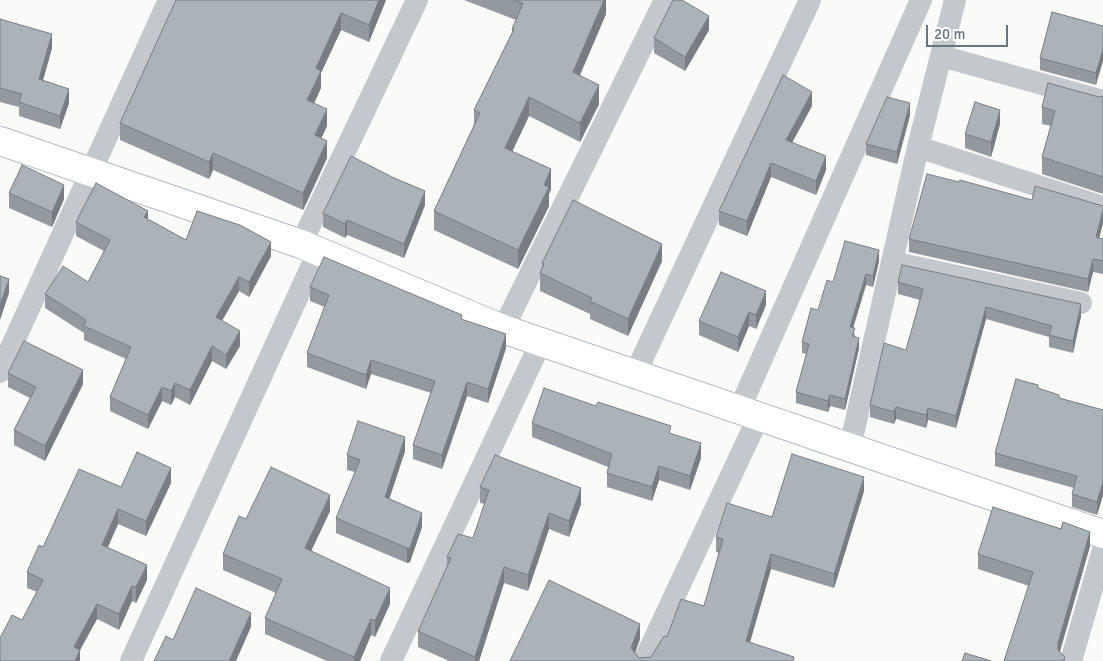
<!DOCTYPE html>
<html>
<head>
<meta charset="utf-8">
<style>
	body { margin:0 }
	#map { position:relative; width:1103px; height:661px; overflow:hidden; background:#fafaf8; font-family:Signika,sans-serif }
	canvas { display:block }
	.scale { position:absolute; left:926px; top:25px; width:82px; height:22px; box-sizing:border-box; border:2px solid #657683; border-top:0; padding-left:6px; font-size:15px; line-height:18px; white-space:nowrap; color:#657683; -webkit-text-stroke:4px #fff; paint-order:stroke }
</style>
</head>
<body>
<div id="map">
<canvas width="1103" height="661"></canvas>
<div class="scale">20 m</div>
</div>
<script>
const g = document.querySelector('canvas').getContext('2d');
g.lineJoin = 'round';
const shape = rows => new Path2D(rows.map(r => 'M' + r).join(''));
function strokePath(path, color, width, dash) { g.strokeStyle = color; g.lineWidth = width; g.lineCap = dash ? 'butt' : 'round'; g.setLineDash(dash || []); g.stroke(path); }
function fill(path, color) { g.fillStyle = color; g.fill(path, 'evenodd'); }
const secondary = shape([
	[0,141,301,244,503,329,1103,534]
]);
strokePath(secondary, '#b3babf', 30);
strokePath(shape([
	[941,56,1103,101],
	[918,147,1103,207],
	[301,244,417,0],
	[892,262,1081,303],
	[503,329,665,0],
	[0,372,169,0],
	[635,374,810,0],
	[739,410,921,0],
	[850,447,918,147,955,0],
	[131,661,318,252],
	[391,661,541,342],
	[644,661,759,416],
	[1071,661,1103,550]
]), '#c3c8cc', 22);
strokePath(secondary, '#fff', 28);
fill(shape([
	[176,0,386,0,369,42,341,30,321,73,321,88,314,104,327,126,321,138,327,158,303,210,213,170,209,179,120,140,120,123],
	[464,0,606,0,606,14,580,75,599,104,580,142,529,116,512,151,551,189,549,194,549,206,518,269,434,230,434,211,474,125,474,110,512,33,512,29,516,20],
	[0,19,52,48,43,81,69,103,60,129,19,116,19,107,0,102],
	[1103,26,1096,85,1040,70,1040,58],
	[709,30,685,71,654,53,654,38],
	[1103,96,1103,194,1042,174,1042,157,1051,126,1042,124,1042,107],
	[812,106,792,142,826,170,816,195,771,177,747,236,719,225,719,211],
	[910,115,897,164,866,155,866,144],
	[1000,124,991,157,965,148,965,134],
	[959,182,1032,200,1103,206,1103,223,1099,238,1103,239,1103,274,1093,272,1088,292,909,252,909,239],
	[9,193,64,199,52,227,9,208],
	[425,205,404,258,347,235,345,238,323,227,323,213],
	[148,219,186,240,271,256,249,297,239,291,222,321,240,346,226,369,212,361,190,405,175,397,171,405,162,401,148,429,110,411,110,397,126,359,84,340,84,333,45,308,45,294,88,282,104,251,76,236,76,222],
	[662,261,628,336,590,319,590,314,540,291,540,273,542,270,542,263],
	[879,261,873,287,866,285,853,328,855,336,859,348,845,410,830,406,828,412,796,403,796,392,807,354,802,353,802,342,833,282],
	[898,282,1081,316,1073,353,1049,347,1049,337,986,319,956,428,928,420,926,428,896,419,894,424,870,417,870,405,906,350,920,300,898,294],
	[310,287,462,319,506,348,488,403,467,396,442,469,413,459,413,445,431,393,371,374,366,389,307,367,307,353,325,307,310,301],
	[766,305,756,329,749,326,738,352,699,335,699,321],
	[8,373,83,384,45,461,14,445,14,430,30,398,8,387],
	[1038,389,1059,398,1103,410,1103,495,1097,515,1072,507,1072,494,1074,488,995,466,995,453],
	[532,423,671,434,701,458,690,490,659,480,652,501,607,487,607,473,608,467,532,437],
	[405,451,389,499,422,527,410,562,407,563,336,533,336,518,355,472,347,470,347,455],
	[171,483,146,536,118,524,108,547,147,580,136,603,132,601,119,630,97,619,80,650,80,661,22,620,37,592,27,588,27,572,43,547,121,487],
	[480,487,581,504,569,537,549,529,528,591,504,583,479,661,449,661,418,647,418,631,447,566,447,557,473,538,485,504,480,503],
	[864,491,834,588,771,569,750,642,794,661,510,661,640,639,635,653,639,658,651,657,667,637,704,606,719,553,716,552,716,537,772,517],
	[993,507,1061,529,1063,522,1090,532,1090,546,1060,652,1065,657,1065,661,1004,661,1029,586,978,569,978,554],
	[330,511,311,551,390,604,375,637,371,635,360,661,327,661,265,634,265,618,276,593,223,570,223,554,246,519]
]), '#929a9f');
fill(shape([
	[379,0,386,0,369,42,369,25],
	[604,0,606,0,606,14,573,91,573,72],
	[341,13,341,30,321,73,321,88,307,117,307,100,316,68],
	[709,16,709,30,685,71,685,57],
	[52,34,52,48,39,93,39,79],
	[1103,49,1103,61,1096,85,1096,73],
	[599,85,599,104,580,142,580,123],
	[69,89,69,103,60,129,60,116],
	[812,92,812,106,786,154,786,140],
	[529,97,529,116,505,167,505,148],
	[910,103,910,115,897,164,897,152],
	[327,109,327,126,315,152,315,135],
	[1000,110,1000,124,991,157,991,142],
	[327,141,327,158,303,210,303,193],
	[213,153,213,170,209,179,209,162],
	[826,156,826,170,816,195,816,181],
	[771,163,771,177,747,236,747,221],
	[551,169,551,189,549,194,549,206,518,269,518,250,544,185],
	[64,185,64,199,52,227,52,212],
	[425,191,425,205,404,258,404,244],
	[1103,210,1103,223,1096,250,1096,237],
	[148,211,148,225,144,217],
	[347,220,347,235,345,238,345,224],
	[271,242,271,256,249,297,249,282],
	[662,244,662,261,628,336,628,319],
	[879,250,879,261,873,287,873,276],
	[1093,259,1093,272,1088,292,1088,279],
	[866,274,866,285,850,338,850,327],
	[239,277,239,291,216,331,216,317],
	[9,279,9,293,0,320,0,305],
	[766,291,766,305,756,329,756,315],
	[1081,304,1081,316,1073,353,1073,341],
	[986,307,986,319,956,428,956,416],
	[749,312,749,326,738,352,738,337],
	[240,331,240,346,226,369,226,355],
	[506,334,506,348,488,403,488,389],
	[859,338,859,348,845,410,845,399],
	[212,346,212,361,190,405,190,390],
	[371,360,371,374,366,389,366,375],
	[83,370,83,384,45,461,45,446],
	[467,382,467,396,442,469,442,455],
	[175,383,175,397,171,405,171,391],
	[162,387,162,401,148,429,148,415],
	[830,395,830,406,828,412,828,401],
	[896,407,896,419,894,424,894,412],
	[928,408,928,420,926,428,926,415],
	[405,437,405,451,385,512,385,497],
	[701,443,701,458,690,490,690,476],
	[659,466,659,480,652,501,652,487],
	[171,468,171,483,146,536,146,521],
	[864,477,864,491,834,588,834,574],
	[1103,482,1103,495,1097,515,1097,502],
	[581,488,581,504,569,537,569,521],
	[330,495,330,511,305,564,305,548],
	[118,509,118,524,102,560,102,545],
	[422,513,422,527,410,562,407,563,407,548],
	[549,513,549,529,528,591,528,575],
	[1090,532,1090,546,1058,657,1058,643],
	[771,554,771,569,746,656,746,641],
	[147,565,147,580,136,603,136,587],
	[504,567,504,583,479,661,475,661,475,657],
	[132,586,132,601,119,630,119,614],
	[390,588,390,604,375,637,375,621],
	[97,604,97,619,80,650,80,661,75,661,74,647],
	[251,613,251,627,236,661,229,661],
	[371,619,371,635,360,661,354,661,354,657],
	[640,624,640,639,632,661,631,648]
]), '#777d82');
const building = shape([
	[176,0,379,0,369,25,341,13,316,68,321,71,307,100,327,109,315,135,327,141,303,193,213,153,209,162,120,123,176,0],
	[514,0,604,0,573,72,599,85,580,123,529,97,505,148,551,169,544,185,549,187,518,250,434,211,480,113,474,110,514,29,512,29,523,3,514,0],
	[673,0,682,0,709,16,685,57,654,38,673,0],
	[1052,12,1103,26,1103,49,1096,73,1040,58,1052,12],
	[0,19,52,34,39,79,69,89,60,116,19,102,22,94,0,88,0,19],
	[783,75,812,92,786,140,826,156,816,181,771,163,747,221,719,211,783,75],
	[1048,83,1099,97,1103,96,1103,177,1042,157,1055,111,1042,107,1048,83],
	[887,97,910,103,897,152,866,144,887,97],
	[975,102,1000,110,991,142,965,134,975,102],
	[351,156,392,177,425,191,404,244,347,220,345,224,323,213,351,156],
	[22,165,64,185,52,212,9,193,22,165],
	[927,174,959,182,960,180,1032,200,1035,186,1103,206,1103,210,1096,237,1103,239,1103,261,1093,259,1088,279,909,239,927,174],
	[96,183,148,211,144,217,186,240,197,211,240,225,271,242,249,282,239,277,216,317,240,331,226,355,212,346,190,390,175,383,171,391,162,387,148,415,110,397,131,347,84,326,86,320,45,294,63,266,88,282,110,240,76,222,96,183],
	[573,200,662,244,628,319,590,301,592,298,540,273,544,264,542,263,573,200],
	[845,241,879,250,873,276,866,274,850,327,855,328,852,336,859,338,845,399,830,395,828,401,796,392,809,344,802,342,811,308,818,310,827,280,833,282,845,241],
	[324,257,462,315,461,319,506,334,488,389,467,382,442,455,413,445,435,381,371,360,366,375,307,353,329,295,310,287,324,257],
	[902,265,1081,304,1073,341,1049,335,1052,326,986,307,956,416,928,408,926,415,896,407,894,412,870,405,884,343,906,350,923,289,898,282,902,265],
	[721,272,766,291,756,315,749,312,738,337,699,321,721,272],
	[0,276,9,279,0,305,0,276],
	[24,341,83,370,45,446,14,430,36,387,8,373,24,341],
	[1016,379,1038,385,1038,388,1059,395,1059,398,1103,410,1103,482,1097,502,1072,494,1077,476,995,453,1016,379],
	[544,388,596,406,598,402,671,426,669,433,701,443,690,476,659,466,652,487,607,473,612,454,532,423,544,388],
	[358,421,405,437,385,497,422,513,410,548,407,548,336,518,360,460,347,455,358,421],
	[137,452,171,468,146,521,118,509,102,545,147,565,136,587,132,586,119,614,97,604,74,647,80,650,75,661,0,661,0,638,12,615,22,620,43,580,27,572,39,545,43,547,79,469,121,487,137,452],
	[792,454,864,477,834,574,771,554,746,641,794,657,793,661,510,661,549,580,640,624,631,648,639,658,651,657,664,636,667,637,681,599,704,606,723,539,716,537,727,503,772,517,792,454],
	[495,455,581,488,569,521,549,513,528,575,504,567,475,657,418,631,451,558,447,557,458,534,473,538,489,490,480,487,495,455],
	[271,467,330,495,305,548,390,588,375,621,371,619,354,657,265,618,282,579,223,554,239,516,246,519,271,467],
	[993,507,1061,529,1063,522,1090,532,1058,643,1058,650,1065,657,1063,661,1004,661,1033,572,978,554,993,507],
	[196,588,251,613,229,661,154,661,166,636,173,640,196,588],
	[965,653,991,661,962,661,965,653]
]);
fill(building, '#aab3b9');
strokePath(building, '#777d82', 1);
</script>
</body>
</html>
